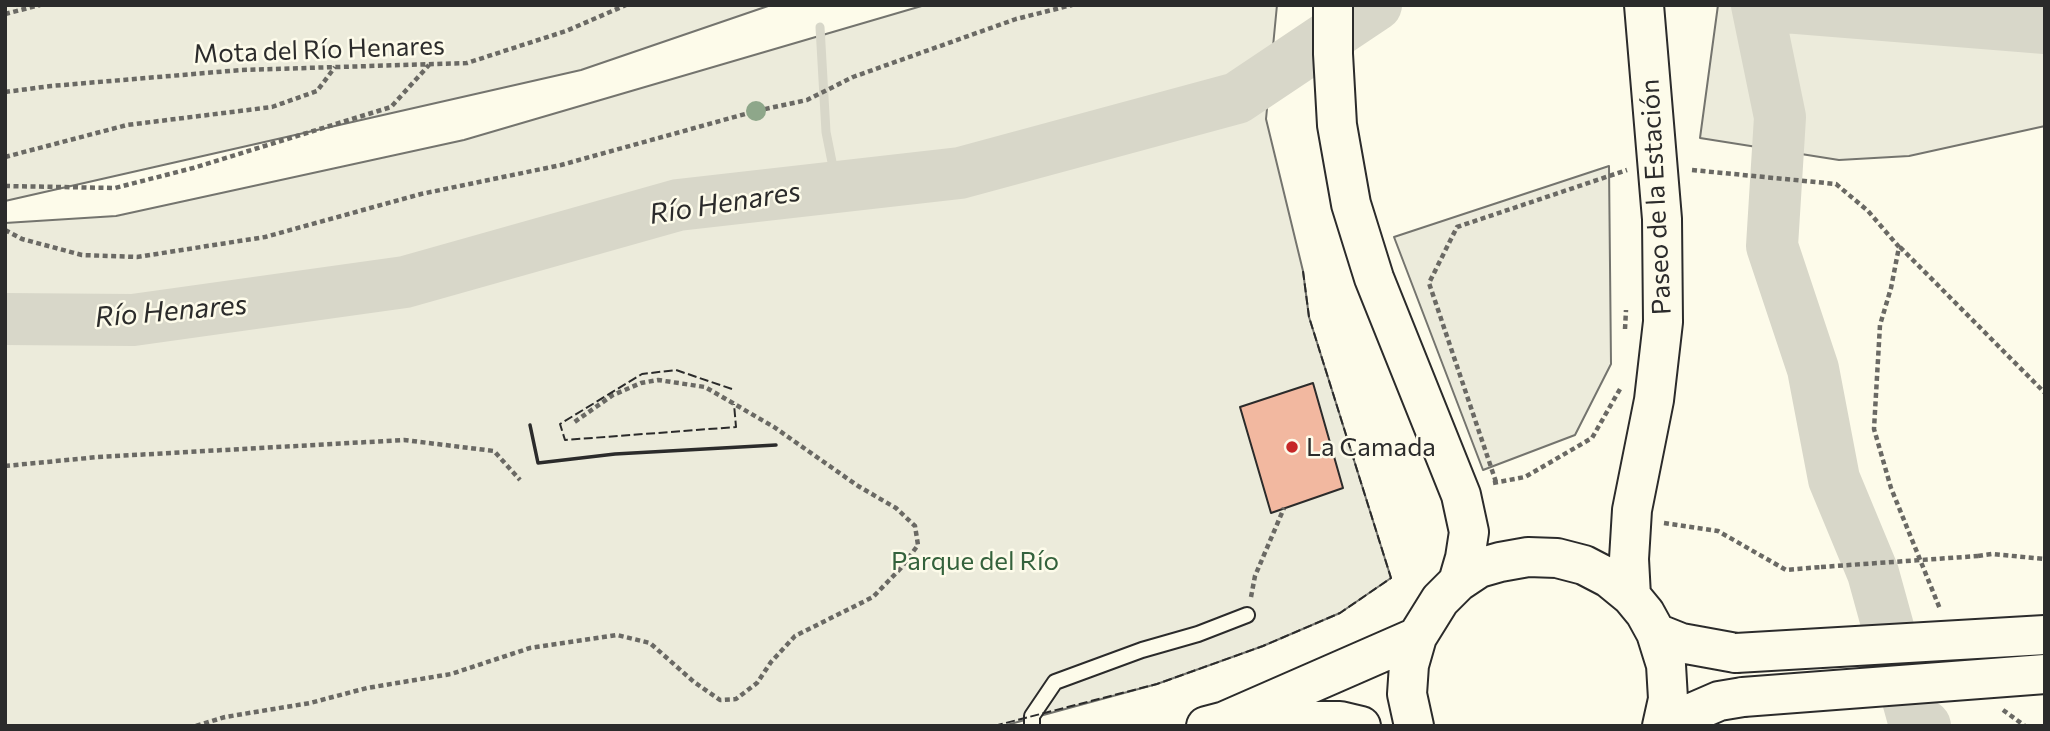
<!DOCTYPE html>
<html>
<head>
<meta charset="utf-8">
<style>
	body { margin:0 }
	#map { position:relative; width:2050px; height:731px; overflow:hidden; background:#fdfbea; font-family:Commissioner,sans-serif }
	canvas { display:block }
	.frame { position:absolute; inset:0; border:7px solid #2b2b2b; pointer-events:none }
</style>
</head>
<body>
<div id="map">
<canvas width="2050" height="731"></canvas>
<div class="frame"></div>
</div>
<script>
const g = document.querySelector('canvas').getContext('2d');
g.lineJoin = 'round';
function fill(path, color) { g.fillStyle = color; g.fill(path, 'evenodd'); }
const shape = rows => new Path2D(rows.map(r => 'M' + r).join(''));
function strokePath(path, color, width, dash) { g.strokeStyle = color; g.lineWidth = width; g.lineCap = dash ? 'butt' : 'round'; g.setLineDash(dash || []); g.stroke(path); }
function write(font, color, halo, rows, align = 'center') {
  g.font = font + ' Commissioner,sans-serif'; g.lineWidth = 5; g.setLineDash([]); g.textBaseline = 'middle'; g.strokeStyle = halo; g.fillStyle = color; for (const [text, x, y, turn = 0] of rows) {
    g.save(); g.translate(x, y); g.rotate((+turn || 0) * Math.PI / 180); g.textAlign = isNaN(turn) ? turn : align; if (halo) g.strokeText(text, 0, 0); g.fillText(text, 0, 0); g.restore();
  }
}
const green = shape([
	[5,5,771,5,581,70,5,201,5,5],
	[925,5,1277,5,1266,119,1303,271,1309,317,1391,578,1340,613,1263,646,1157,684,1003,726,5,726,5,223,116,216,464,140,925,5],
	[1718,5,2045,5,2045,126,1909,156,1839,160,1700,138,1718,5],
	[1609,166,1611,364,1575,435,1483,470,1394,237,1609,166]
]);
fill(green, '#ecebdb');
strokePath(green, '#74746e', 2);
strokePath(shape([
	[820,27,826,132,837,187]
]), '#d8d7c9', 9);
strokePath(shape([
	[1757,5,1780,117,1772,246,1813,369,1834,479,1873,573,1913,718,1925,726],
	[1760,5,2045,28],
	[5,319,133,320,405,282,678,205,960,173,1237,98,1376,5]
]), '#d8d7c9', 52);
const building = shape([
	[1313,383,1343,488,1271,513,1240,407,1313,383]
]);
fill(building, '#f2b8a0');
strokePath(building, '#2b2b2b', 2);
const lane = shape([
	[1032,726,1032,716,1055,682,1142,650,1198,634,1247,615]
]);
const secondary = shape([
	[1333,5,1333,54,1337,125,1351,204,1374,278,1461,495,1469,532,1465,558,1458,582],
	[1631,596,1629,559,1632,510,1654,400,1663,322,1662,219,1644,5],
	[1656,633,1681,643,1736,653],
	[1241,721,1340,721,1361,726],
	[1206,726,1225,721,1417,637],
	[1414,726,1407,694,1409,665,1417,637,1440,600,1458,582,1479,568,1500,562,1528,557,1557,558,1584,565,1609,578,1631,596,1645,613,1656,633,1666,665,1668,699,1662,726],
	[1670,726,1689,714,1719,701,1743,697]
]);
strokePath(lane, '#2b2b2b', 18);
strokePath(secondary, '#2b2b2b', 42);
strokePath(shape([
	[5,14,40,5],
	[5,92,51,86,241,70,467,63,566,31,626,5],
	[5,157,127,125,272,107,317,91,335,67],
	[1692,170,1836,184,1868,211,1899,247,1891,288,1880,325,1874,429,1891,488,1940,609],
	[5,186,115,188,193,168,391,107,429,65],
	[5,230,22,239,82,255,137,257,265,237,421,194,561,165,756,111,807,100,853,77,1016,19,1072,5],
	[1900,247,2045,393],
	[1625,329,1626,310],
	[5,466,98,457,404,440,494,451,520,480],
	[1496,482,1429,283,1457,227,1627,170],
	[1493,483,1525,477,1592,438,1620,389],
	[1664,523,1718,531,1786,570,1821,567],
	[1978,556,1992,554,2045,559],
	[1251,597,1255,576,1284,508],
	[2003,710,2025,726],
	[196,726,225,717,310,703,367,688,451,674,530,648,617,635,650,643,694,682,720,700,736,699,757,683,771,662,795,636,873,597,901,568,918,545,915,526,896,508,858,486,774,427,705,387,658,380,641,383,613,395,573,423]
]), '#6a6964', 4.5, [5, 3.5]);
strokePath(lane, '#fdfbea', 14);
strokePath(secondary, '#fdfbea', 38);
const secondaryBridge = shape([
	[1736,653,2045,635],
	[1743,697,2045,674]
]);
strokePath(secondaryBridge, '#2b2b2b', 42, []);
strokePath(shape([
	[1821,567,1978,556]
]), '#6a6964', 4.5, [5, 3.5]);
strokePath(secondaryBridge, '#fdfbea', 38);
strokePath(shape([
	[732,389,676,370,642,374,560,424,565,440,736,427,734,404],
	[994,726,1157,684,1263,646,1340,613,1391,578,1309,317,1303,271]
]), '#2b2b2b', 2, [9, 3.5]);
strokePath(shape([
	[530,425,538,463,615,454,776,445]
]), '#2b2b2b', 3.5);
g.fillStyle = '#8ea78a';
for (const [x, y] of [
	[756,111]
]) { g.beginPath(); g.arc(x, y, 10, 0, 2 * Math.PI); g.fill(); }
for (const [x, y, r, color] of [
	[1292,447,7,"#c62828"]
]) { const dot = new Path2D(); dot.arc(x, y, r, 0, 2 * Math.PI); g.fillStyle = color; g.fill(dot); strokePath(dot, '#fdfbea', 2.5); }
write('26px', '#2b2b2b', '#fdfbea', [
	["Mota del Río Henares",319,50,-2],
	["Paseo de la Estación",1656,197,-93]
]);
write('26px', '#2b2b2b', '#fdfbea', [
	["La Camada",1306,447]
], 'left');
write('26px', '#34623c', '#fdfbea', [
	["Parque del Río",975,561]
]);
write('italic 28px', '#2b2b2b', '#fdfbea', [
	["Río Henares",725,203,-9],
	["Río Henares",171,311,-5]
]);
</script>
</body>
</html>
